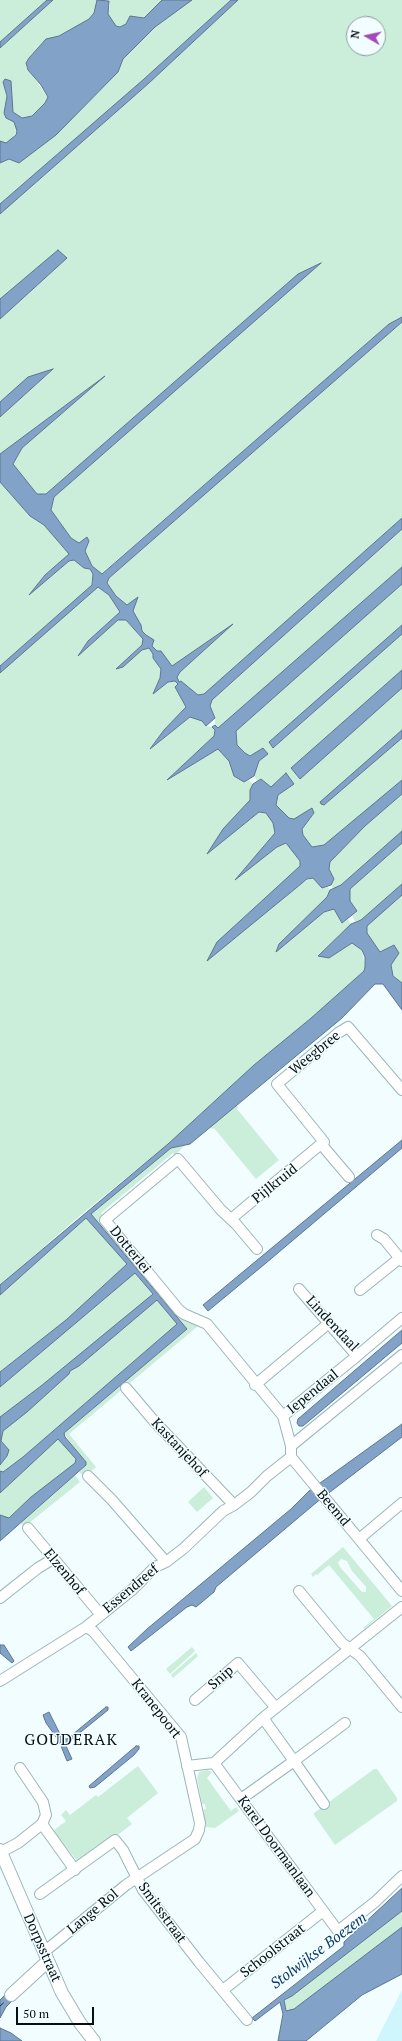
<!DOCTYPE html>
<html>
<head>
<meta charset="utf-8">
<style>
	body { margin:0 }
	#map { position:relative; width:402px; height:2041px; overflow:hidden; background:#f2fdff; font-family:"PT Serif",serif }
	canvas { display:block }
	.north { position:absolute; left:346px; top:16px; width:40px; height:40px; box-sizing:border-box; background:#f2fdff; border:1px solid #949ea0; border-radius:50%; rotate:279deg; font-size:11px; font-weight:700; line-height:16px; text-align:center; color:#060f11 }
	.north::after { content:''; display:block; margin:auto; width:14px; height:18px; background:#a44ab6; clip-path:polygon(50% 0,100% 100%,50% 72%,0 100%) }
	.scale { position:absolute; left:16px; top:2007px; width:78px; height:18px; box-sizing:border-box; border:2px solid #060f11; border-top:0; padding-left:5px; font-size:12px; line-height:14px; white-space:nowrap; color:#060f11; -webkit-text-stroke:3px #f2fdff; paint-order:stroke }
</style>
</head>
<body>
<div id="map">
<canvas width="402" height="2041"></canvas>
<div class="north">N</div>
<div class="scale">50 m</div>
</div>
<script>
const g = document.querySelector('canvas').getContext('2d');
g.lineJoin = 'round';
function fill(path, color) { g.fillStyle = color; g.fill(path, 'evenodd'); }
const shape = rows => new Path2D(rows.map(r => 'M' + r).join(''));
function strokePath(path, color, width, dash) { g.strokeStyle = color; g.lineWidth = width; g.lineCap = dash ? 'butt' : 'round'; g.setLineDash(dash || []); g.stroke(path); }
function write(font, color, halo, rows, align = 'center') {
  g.font = font + ' "PT Serif",serif'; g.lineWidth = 3; g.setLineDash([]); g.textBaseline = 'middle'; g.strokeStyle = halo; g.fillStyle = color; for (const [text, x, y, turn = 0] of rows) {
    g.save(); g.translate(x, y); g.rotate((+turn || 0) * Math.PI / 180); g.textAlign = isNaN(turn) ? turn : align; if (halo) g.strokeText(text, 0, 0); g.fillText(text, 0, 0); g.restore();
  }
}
fill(shape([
	[402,1990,402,2041,376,2041]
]), '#cff6fc');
fill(shape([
	[0,0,47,0,0,42],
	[53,0,97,0,94,13,89,19,59,37,46,39,29,58,26,67,48,97,45,103,32,116,22,118,13,112,11,81,3,82,7,96,4,113,6,118,14,122,17,131,12,139,6,143,2,143,0,141,0,48],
	[108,0,162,0,144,18,134,16,124,26,120,27,116,27,108,14,110,5],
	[192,0,231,0,144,79,0,204,0,163,9,159,118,72,123,59,155,27],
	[238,0,402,0,402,317,389,324,101,574,92,566,85,551,89,541,87,537,79,543,71,538,51,510,54,497,319,264,298,274,46,494,37,494,13,464,22,448,101,379,0,454,0,417,52,370,28,377,0,402,0,319,67,258,58,250,0,299,0,214,149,83],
	[354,24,378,24,378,48,354,48],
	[402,322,402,518,204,694,199,695,181,681,179,682,177,677,180,672,230,627,172,666,161,652,157,651,152,646,154,640,146,635,142,631,141,625,133,611,137,598,127,605,116,596,107,583,109,578],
	[0,482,30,516,44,525,69,554,45,575,31,593,69,561,74,560,84,568,90,569,93,574,92,585,0,666],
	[402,529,402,567,218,729,215,725,215,718,210,706,212,700],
	[402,584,402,625,269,742,274,748,402,634,402,670,291,768,300,778,402,688,402,730,321,802,324,805,402,738,402,780,324,845,312,847,303,835,302,829,314,814,312,809,294,819,289,818,279,810,276,805,278,795,294,783,271,787,261,779,257,781,254,776,259,761,268,754,263,748,250,756,245,753,237,745,236,731],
	[98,587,109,595,120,612,88,641,79,654,119,620,126,620,143,639,142,645,117,669,123,667,142,650,149,648,153,654,153,658,161,669,160,678,154,693,168,682,175,681,178,684,175,687,187,708,164,730,151,748,191,717,202,721,206,726,212,727,215,730,214,736,169,778,219,749,229,761,234,776,244,782,249,780,253,784,250,790,250,800,209,852,259,812,266,813,273,823,275,833,237,878,277,847,286,843,300,861,300,866,208,960,296,887,313,877,322,888,328,887,330,890,327,897,279,944,276,951,324,912,334,909,342,922,348,919,351,924,318,955,329,958,352,943,362,950,365,967,364,971,310,1019,254,1065,168,1144,82,1214,0,1285,0,673],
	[402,794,402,831,341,885,333,889,331,885,334,879,329,869,330,862,365,826],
	[402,843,402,884,361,920,355,921,352,916,357,911,350,901,350,889],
	[402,895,402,983,393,976,391,965,399,952,394,945,380,952,367,934,367,926],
	[236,1104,238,1107,237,1109,279,1160,256,1179,214,1128,212,1129,209,1127],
	[186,1144,175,1155,173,1153,101,1213,103,1216,99,1219,179,1316,198,1326,69,1434,96,1467,86,1475,81,1474,79,1472,86,1465,64,1433,187,1329,91,1214,171,1148],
	[86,1218,127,1264,66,1320,0,1372,0,1295],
	[135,1273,153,1295,41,1386,0,1417,0,1387],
	[157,1300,177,1324,23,1457,2,1472,0,1472,0,1465,7,1456,9,1450,1,1441,3,1431,27,1412,69,1374,70,1371,79,1366],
	[60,1439,76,1458,75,1463,31,1497,9,1518,0,1515,0,1493,56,1440],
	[75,1475,80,1482,24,1527,21,1523],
	[204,1487,213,1498,197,1512,188,1502],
	[343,1547,392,1606,364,1629,363,1628,374,1619,329,1565,317,1575,316,1574,313,1577,311,1574],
	[341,1559,347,1561,352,1571,366,1587,366,1592,362,1592,340,1567,338,1562],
	[192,1647,195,1651,170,1674,166,1669],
	[196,1653,198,1656,173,1678,171,1675],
	[138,1766,158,1793,127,1818,132,1824,81,1863,78,1862,53,1831,66,1821,61,1815,66,1810,70,1815,96,1795,98,1797],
	[374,1769,377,1769,397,1798,397,1801,335,1845,314,1815,314,1813],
	[207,1770,212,1772,207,1778,231,1811,236,1807,239,1811,215,1828,206,1827,203,1810,206,1809,205,1804,202,1804,197,1778,199,1772],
	[402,1911,402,1927,294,2009,286,2012,284,2000,292,1996]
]), '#caeeda');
const water = shape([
	[47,0,53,0,0,48,0,42,47,0],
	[97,0,109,1,108,14,116,26,120,27,126,24,130,16,144,18,162,0,192,0,155,27,123,59,118,72,56,135,19,163,9,159,0,163,0,141,6,143,16,135,17,131,14,122,6,118,4,113,7,96,3,82,5,79,11,81,13,112,22,118,32,116,45,103,48,97,41,85,28,70,26,63,29,58,46,39,59,36,89,19,94,13,97,0],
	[231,0,238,0,149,83,0,214,0,204,144,79,231,0],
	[58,250,67,258,0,319,0,299,58,250],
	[321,263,54,497,51,510,71,538,79,543,87,537,89,541,85,551,92,566,102,574,389,324,402,317,402,322,109,578,107,583,116,596,127,605,138,597,133,611,141,625,142,631,146,635,154,640,152,646,157,651,161,651,172,666,233,624,180,672,177,677,179,682,181,681,198,695,204,694,402,518,402,529,212,700,210,706,215,718,206,726,202,721,190,717,150,749,164,730,186,707,175,687,178,684,175,681,168,682,153,694,160,678,161,669,153,658,153,654,149,648,142,650,123,667,116,669,142,645,143,639,126,620,118,620,78,656,88,641,120,612,109,595,98,587,0,673,0,666,92,585,93,574,90,569,84,568,74,560,69,561,29,595,45,575,69,554,44,525,30,516,0,482,0,454,105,376,22,448,13,464,37,494,46,494,298,274,321,263],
	[53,369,0,417,0,402,28,377,53,369],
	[402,567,402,584,236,731,237,745,245,753,250,756,263,748,268,754,259,761,254,776,244,782,234,776,229,761,218,749,167,780,214,736,215,730,212,727,215,725,218,728,402,567],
	[402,625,402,634,273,748,269,742,402,625],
	[402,670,402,688,300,779,291,768,402,670],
	[402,730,402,738,324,805,321,804,320,802,402,730],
	[286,773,294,784,278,795,276,805,289,818,294,819,312,808,314,813,302,829,303,835,312,847,324,845,402,780,402,794,365,826,330,862,329,869,334,879,331,885,322,888,313,878,307,879,207,961,217,942,300,866,300,861,286,843,277,847,235,880,275,833,273,823,266,813,259,812,207,854,223,829,250,800,250,790,253,784,261,779,271,787,286,773],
	[402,831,402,843,350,889,350,901,357,911,342,923,334,909,324,912,276,952,279,944,327,897,330,890,341,885,402,831],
	[402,884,402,895,367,926,367,933,380,952,394,945,399,953,391,965,393,976,402,983,402,1010,383,984,375,984,342,1018,190,1144,171,1148,91,1214,187,1329,64,1433,65,1437,86,1462,86,1465,0,1541,0,1515,9,1518,31,1497,75,1463,76,1459,58,1439,0,1493,0,1471,3,1472,23,1457,177,1324,157,1300,79,1366,70,1371,69,1374,27,1412,3,1431,1,1441,9,1450,7,1456,0,1465,0,1417,41,1386,153,1294,135,1273,0,1387,0,1372,66,1320,127,1264,86,1218,0,1295,0,1285,168,1144,254,1065,310,1019,364,971,365,967,365,957,362,950,352,943,329,958,318,956,351,924,361,920,402,884],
	[402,1140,402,1148,266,1263,208,1311,203,1305,402,1140],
	[402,1330,402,1343,303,1426,299,1426,297,1423,298,1419,402,1330],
	[402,1424,402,1437,317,1502,216,1587,214,1592,196,1607,192,1605,187,1607,131,1651,128,1647,147,1629,291,1509,309,1491,402,1424],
	[0,1645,4,1645,14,1661,12,1663,0,1653,0,1645],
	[106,1707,108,1707,108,1710,66,1744,66,1746,72,1759,67,1761,59,1741,46,1723,43,1715,49,1712,62,1738,67,1739,106,1707],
	[136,1746,139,1746,139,1749,134,1755,95,1787,90,1788,89,1786,136,1746],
	[402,1888,402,1911,292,1996,284,2000,286,2011,294,2009,402,1927,402,1974,362,1995,306,2041,278,2041,283,2014,280,2002,255,2021,252,2018,344,1946,344,1942,402,1888],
	[8,1992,14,1999,6,2007,0,2018,0,2000,8,1992],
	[0,2028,11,2033,22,2041,0,2041,0,2028]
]);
fill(water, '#82a2c7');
strokePath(water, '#5d7690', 1);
strokePath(shape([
	[0,2006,8,1999]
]), '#0c3a69', 1, [5, 4]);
const minor = shape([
	[349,1177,321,1144,324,1142,277,1084,338,1033,348,1027,402,1090],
	[231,1219,321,1144],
	[377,1235,384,1239,402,1261],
	[257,1249,236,1224,221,1210,178,1159,105,1220,179,1310,184,1314,207,1324,283,1416,357,1356],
	[299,1289,357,1356,402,1318],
	[360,1290,400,1258],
	[255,1385,329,1323],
	[126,1388,154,1421,234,1505],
	[283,1416,291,1446,291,1457,402,1591],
	[291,1446,402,1355],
	[88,1476,112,1500,166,1562],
	[28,1528,101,1615],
	[359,1539,402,1503],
	[299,1591,342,1643,360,1656,402,1707],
	[0,1598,38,1568,53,1559],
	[0,1681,86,1627,101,1615,133,1589,155,1567,166,1562,183,1549,223,1511,234,1505,251,1492,267,1476,291,1457],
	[195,1700,238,1663,276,1708],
	[214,1763,338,1931,375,1902,402,1876],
	[187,1766,214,1763,263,1718,402,1607],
	[241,1799,294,1761,263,1718],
	[324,1804,294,1761,345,1723],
	[42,1824,75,1870],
	[1,1852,18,1843,42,1824,46,1815,43,1802,20,1768],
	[40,1894,115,1840,123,1850,143,1890,199,1962,247,2020],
	[44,1952,126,1885,195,1839,199,1830,200,1823,181,1737,93,1631,86,1627],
	[223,1990,323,1911]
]);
const tertiary = shape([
	[0,1850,62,1993,80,2023,94,2041],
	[11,1995,48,1961]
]);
strokePath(minor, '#9ab6ba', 12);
strokePath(tertiary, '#9ab6ba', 14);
strokePath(minor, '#fff', 10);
strokePath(tertiary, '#fff', 12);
write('14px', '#060f11', '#f2fdff', [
	["Weegbree",315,1053,-39],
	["Pijlkruid",275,1184,-39],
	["Dotterlei",130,1250,51],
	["Lindendaal",332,1324,47],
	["Iependaal",313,1392,-39],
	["Kastanjehof",179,1448,47],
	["Beemd",333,1508,50],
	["Elzenhof",64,1572,50],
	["Essendreef",131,1589,-40],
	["Snip",221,1678,-41],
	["Kranepoort",156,1709,52],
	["Karel Doormanlaan",276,1847,54],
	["Lange Rol",93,1912,-40],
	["Smitsstraat",162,1913,54],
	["Dorpsstraat",42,1948,66],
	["Schoolstraat",273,1951,-38]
]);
write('italic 15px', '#0c3a69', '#f2fdff', [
	["Stolwijkse Boezem",319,1951,-37]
]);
g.letterSpacing = '1px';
write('16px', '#060f11', '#f2fdff', [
	["GOUDERAK",71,1740]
]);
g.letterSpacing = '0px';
</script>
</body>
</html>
